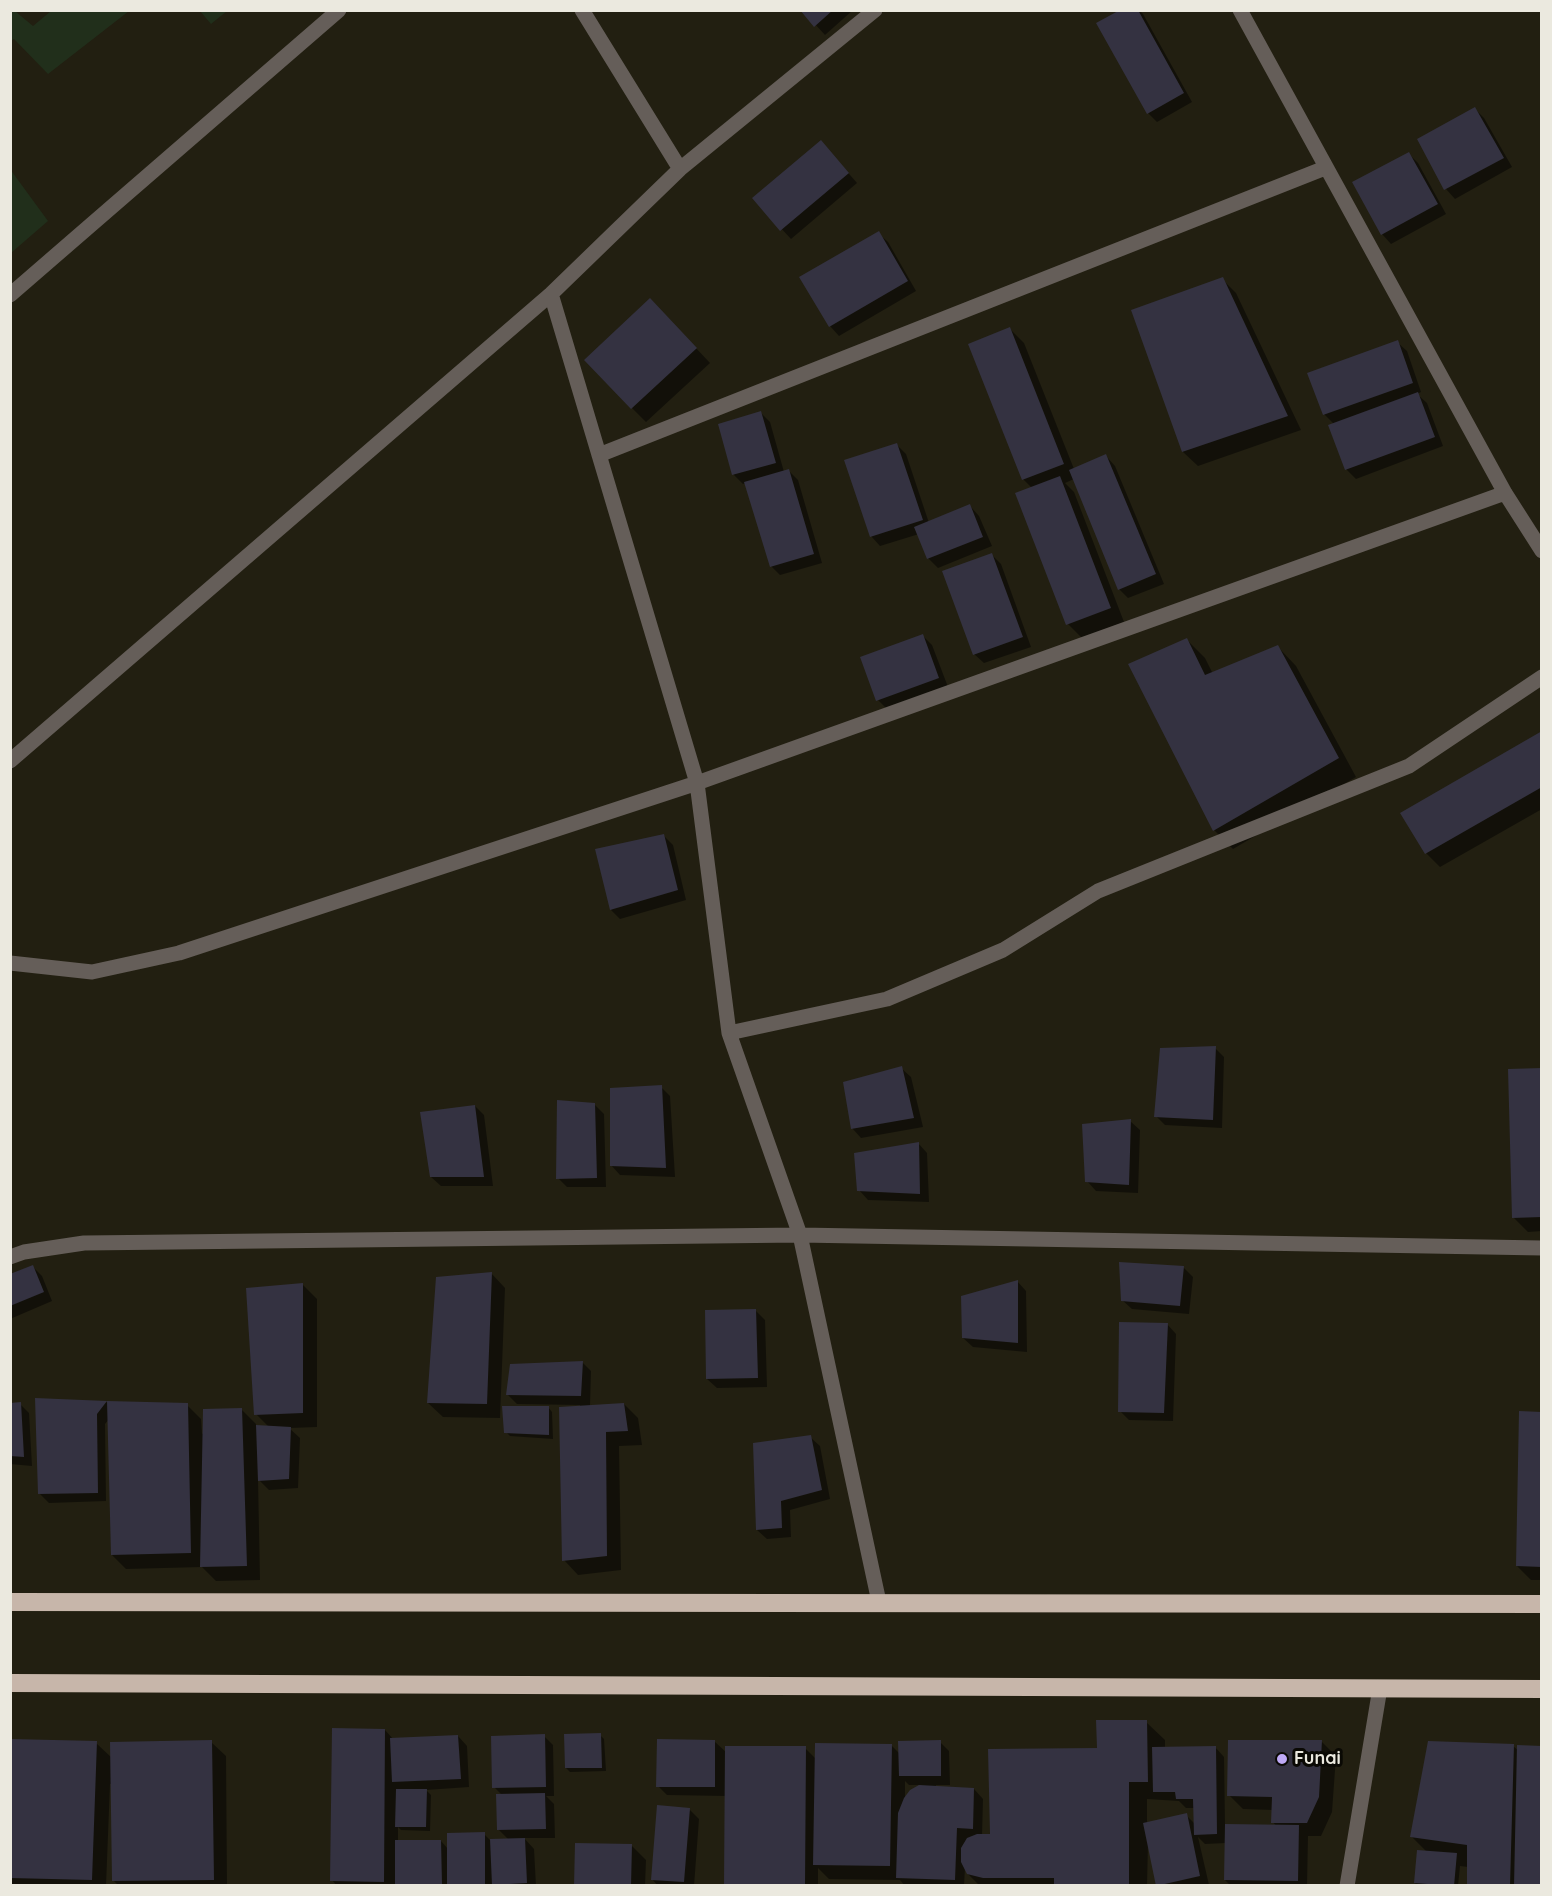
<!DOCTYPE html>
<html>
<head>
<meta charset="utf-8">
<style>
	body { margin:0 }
	#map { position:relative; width:1552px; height:1896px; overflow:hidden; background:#221f11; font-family:Quicksand,sans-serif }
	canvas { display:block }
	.frame { position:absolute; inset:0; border:12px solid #ebe9df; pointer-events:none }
</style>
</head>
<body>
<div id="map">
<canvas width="1552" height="1896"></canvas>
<div class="frame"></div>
</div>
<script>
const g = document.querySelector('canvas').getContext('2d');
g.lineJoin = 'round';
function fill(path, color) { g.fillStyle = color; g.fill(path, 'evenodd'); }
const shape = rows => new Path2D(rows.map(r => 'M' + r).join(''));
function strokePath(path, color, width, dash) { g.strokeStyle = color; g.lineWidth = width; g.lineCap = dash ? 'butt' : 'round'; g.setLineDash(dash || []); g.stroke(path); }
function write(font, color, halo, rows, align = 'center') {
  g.font = font + ' Quicksand,sans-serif'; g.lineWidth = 6; g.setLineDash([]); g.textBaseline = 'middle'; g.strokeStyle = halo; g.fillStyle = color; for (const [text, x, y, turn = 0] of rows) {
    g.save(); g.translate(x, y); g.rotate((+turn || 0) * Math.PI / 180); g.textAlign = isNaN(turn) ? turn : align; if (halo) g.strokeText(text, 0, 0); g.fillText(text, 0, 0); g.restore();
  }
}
fill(shape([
	[11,10,15,11,33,26,51,11,129,11,48,74,14,39,11,41],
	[200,11,227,11,211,24],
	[10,169,48,221,11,253,10,253]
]), '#212f1b');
fill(shape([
	[802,10,852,10,852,11,825,35],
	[1123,10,1139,10,1143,14,1192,102,1157,122,1148,113],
	[1475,109,1484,118,1512,167,1455,199,1446,189,1419,140],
	[830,152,857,183,791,239,754,199],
	[1409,154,1418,163,1446,214,1391,244,1382,234],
	[878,233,888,242,916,291,839,336,830,326],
	[1222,279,1236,293,1301,430,1198,466,1183,452,1133,310],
	[664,314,710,363,646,422,632,408],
	[1010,329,1024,343,1074,469,1106,456,1115,466,1164,584,1128,598,1119,589,1074,479,1065,483,1074,492,1124,622,1082,638,1068,624,1032,488,1023,479],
	[1397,342,1407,351,1421,392,1417,394,1427,403,1443,446,1356,479,1346,469,1334,424,1324,414],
	[761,413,770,422,784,472,789,471,798,480,822,563,780,575,771,566,746,483,743,484,734,475,719,425],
	[897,445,906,454,929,523,970,506,979,516,992,546,938,568,928,558,919,534,880,546,871,536],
	[992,555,1001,564,1031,647,984,663,974,654],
	[923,636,932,645,948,687,887,709,878,700],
	[1187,640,1205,658,1213,674,1278,647,1296,666,1356,777,1233,849,1214,830],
	[1542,733,1542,809,1440,867,1426,853],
	[664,836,673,845,686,900,620,919,611,910],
	[1215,1048,1224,1057,1222,1128,1165,1125,1156,1116],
	[901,1068,911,1077,923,1127,861,1138,852,1128],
	[1542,1069,1542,1231,1528,1232,1514,1218],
	[661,1087,670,1096,675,1177,620,1175,611,1165],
	[595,1105,604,1114,606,1187,567,1187,558,1178],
	[475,1106,484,1115,493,1186,441,1186,431,1177],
	[1130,1121,1140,1130,1138,1193,1096,1191,1087,1181],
	[918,1143,927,1153,929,1202,868,1200,859,1190],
	[33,1267,42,1276,52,1301,10,1319,10,1276],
	[1184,1268,1193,1277,1189,1314,1132,1309,1122,1300],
	[491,1273,505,1288,500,1418,443,1417,428,1403],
	[1017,1281,1026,1291,1027,1352,973,1347,963,1338],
	[303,1285,317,1299,317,1427,289,1428,300,1438,298,1488,269,1490,258,1479,260,1580,216,1581,202,1567,126,1569,112,1555,109,1419,105,1424,106,1501,49,1503,40,1494,37,1400,187,1405,201,1419,202,1434,242,1410,256,1424,256,1427,270,1428,256,1414],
	[755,1310,765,1320,767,1387,717,1388,707,1379],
	[1167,1324,1176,1334,1173,1421,1129,1420,1120,1411],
	[582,1362,591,1371,590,1406,624,1404,638,1418,642,1445,619,1446,621,1570,578,1575,564,1560,580,1405,517,1404,508,1395],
	[10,1404,20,1404,29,1413,32,1466,10,1464],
	[548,1407,552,1412,553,1439,510,1436,506,1432],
	[1542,1413,1542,1580,1531,1580,1517,1566],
	[810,1437,820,1446,830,1499,790,1510,791,1537,767,1539,757,1530],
	[1146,1722,1165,1740,1165,1748,1215,1747,1224,1757,1225,1825,1276,1826,1273,1822,1273,1810,1243,1809,1229,1795,1322,1742,1336,1756,1332,1812,1321,1836,1308,1836,1307,1886,1231,1886,1225,1880,1226,1843,1205,1844,1198,1837,1209,1885,1158,1886,1148,1843,1147,1886,980,1886,968,1874,965,1867,964,1886,905,1886,900,1880,829,1879,818,1868,818,1886,725,1886,726,1796,667,1795,658,1786,714,1741,727,1753,805,1748,816,1759,891,1745,900,1754,940,1742,949,1751,950,1785,936,1785,936,1787,974,1789,983,1799,982,1836,991,1836,1098,1750],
	[905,1781,909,1785,922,1785,911,1791,905,1799],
	[1147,1799,1179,1801,1186,1808,1195,1808,1195,1824,1186,1815,1147,1824],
	[385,1730,394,1740,458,1736,467,1746,469,1787,426,1790,431,1795,430,1831,401,1830,398,1827,398,1842,441,1841,448,1849,484,1834,491,1841,509,1840,498,1829,502,1795,494,1787,544,1736,553,1745,554,1796,546,1796,554,1804,555,1838,524,1838,534,1849,536,1886,494,1884,494,1886,337,1886,332,1880],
	[600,1735,604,1739,606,1771,570,1772,566,1768],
	[211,1742,226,1756,227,1886,119,1886,114,1881,112,1784,110,1784,106,1886,14,1886,10,1882,10,1753,96,1743,112,1758],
	[1513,1746,1519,1751,1542,1886,1468,1886,1468,1867,1460,1866,1458,1886,1418,1886,1415,1883,1427,1852,1412,1837],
	[690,1810,699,1819,694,1886,658,1886,652,1879],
	[632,1846,646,1860,645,1886,576,1886]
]), '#0007');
fill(shape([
	[800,10,833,10,814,27],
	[1120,10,1138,10,1184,93,1147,114,1096,23],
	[1475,107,1504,158,1444,190,1417,139],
	[821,140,849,173,780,231,752,198],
	[1409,152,1438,204,1381,235,1352,182],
	[879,231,908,281,829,327,799,277],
	[1223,277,1288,416,1182,452,1131,310],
	[650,298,697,348,631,409,584,360],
	[1010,327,1064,464,1022,480,968,344],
	[1398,340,1413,383,1323,415,1307,373],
	[1418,392,1435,437,1345,470,1328,425],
	[761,411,776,463,732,475,718,424],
	[897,443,923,520,870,537,844,460],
	[1106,454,1156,574,1118,590,1069,470],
	[789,469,814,554,770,567,744,482],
	[1060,476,1111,608,1066,625,1015,493],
	[970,504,983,537,927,559,914,527],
	[992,553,1023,637,973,655,942,571],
	[923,634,939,678,876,701,860,657],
	[1187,638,1205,675,1278,645,1339,758,1213,831,1128,664],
	[1542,731,1542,787,1425,854,1400,813],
	[664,834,678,890,610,910,595,849],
	[1216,1046,1213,1120,1154,1117,1160,1048],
	[902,1066,914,1118,851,1129,843,1082],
	[1542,1068,1542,1217,1512,1218,1508,1069],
	[662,1085,666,1168,610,1166,610,1088],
	[557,1100,595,1103,597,1178,556,1179],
	[475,1105,484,1177,430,1177,420,1112],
	[1131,1119,1129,1185,1085,1182,1082,1124],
	[919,1142,920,1194,857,1191,854,1153],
	[1119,1262,1184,1266,1180,1306,1121,1301],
	[33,1265,44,1292,10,1306,10,1274],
	[492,1272,487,1404,427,1403,436,1277],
	[1018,1280,1018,1343,962,1338,961,1296],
	[303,1283,303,1413,254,1415,246,1288],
	[756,1309,758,1378,706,1379,705,1310],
	[1119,1322,1168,1323,1164,1413,1118,1412],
	[583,1361,581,1396,506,1395,510,1364],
	[35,1398,107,1401,97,1414,98,1493,38,1494],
	[107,1401,188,1403,191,1553,111,1555],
	[21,1402,24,1457,10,1456,10,1403],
	[624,1403,628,1431,606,1432,607,1556,562,1561,559,1407],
	[502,1406,549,1406,549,1435,504,1433],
	[242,1408,247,1566,200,1567,203,1409],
	[1519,1411,1542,1412,1542,1567,1516,1566],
	[256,1425,291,1427,289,1479,258,1481],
	[811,1435,822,1490,781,1501,782,1528,756,1530,753,1443],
	[1096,1720,1147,1720,1148,1782,1129,1782,1129,1885,1054,1886,1054,1878,983,1878,967,1874,961,1862,961,1848,967,1838,977,1834,990,1834,988,1749,1097,1748],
	[332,1728,385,1729,384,1882,330,1881],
	[601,1733,602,1768,565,1768,564,1734],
	[545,1734,546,1787,492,1788,491,1736],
	[458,1735,461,1779,392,1782,390,1738],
	[10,1739,97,1741,92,1880,10,1878],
	[657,1739,715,1740,715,1787,656,1787],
	[212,1740,214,1880,112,1881,110,1742],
	[941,1740,941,1776,899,1776,898,1741],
	[1228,1740,1322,1740,1319,1797,1307,1823,1271,1823,1272,1797,1227,1796],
	[1428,1741,1514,1744,1510,1886,1467,1886,1467,1845,1410,1837],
	[815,1743,892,1744,890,1866,813,1865],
	[1517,1745,1542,1746,1542,1886,1514,1886],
	[725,1746,806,1746,805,1886,724,1886],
	[1216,1746,1217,1834,1194,1835,1193,1799,1176,1799,1175,1792,1153,1792,1152,1747],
	[919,1785,974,1788,973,1829,957,1828,955,1880,896,1878,898,1813,904,1798,910,1790],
	[396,1789,427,1789,426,1827,395,1827],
	[545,1793,546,1829,497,1830,496,1794],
	[657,1805,690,1808,684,1882,651,1880],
	[1187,1813,1200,1876,1156,1886,1143,1823],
	[1225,1824,1299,1825,1298,1881,1224,1880],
	[485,1832,485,1886,447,1886,447,1833],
	[525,1838,527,1883,492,1885,490,1839],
	[395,1840,441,1840,442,1884,395,1884],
	[575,1843,632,1844,631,1886,574,1886],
	[1417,1850,1457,1853,1454,1886,1414,1883]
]), '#343241');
strokePath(shape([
	[582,10,680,169],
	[1240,10,1505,493,1542,551],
	[551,294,697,783,729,1033,800,1235,879,1602],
	[10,295,339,10],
	[599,455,1325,168],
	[10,761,551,294,680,169,875,10],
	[10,963,92,972,179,953,697,783,1505,493],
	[729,1033,887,999,1003,950,1098,891,1409,766,1542,677],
	[10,1257,24,1252,84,1243,800,1235,1542,1248],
	[1347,1886,1380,1688]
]), '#655e59', 15);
strokePath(shape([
	[10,1602,1542,1604],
	[10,1683,1542,1689]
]), '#c7b6aa', 18);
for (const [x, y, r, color] of [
	[1282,1759,6,"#bea9f5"]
]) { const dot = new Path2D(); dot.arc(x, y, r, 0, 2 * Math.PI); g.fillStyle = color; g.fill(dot); strokePath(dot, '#0a0904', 2); }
write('bold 18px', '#ebe9df', '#0a0904', [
	["Funai",1294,1759]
], 'left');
</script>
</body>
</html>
